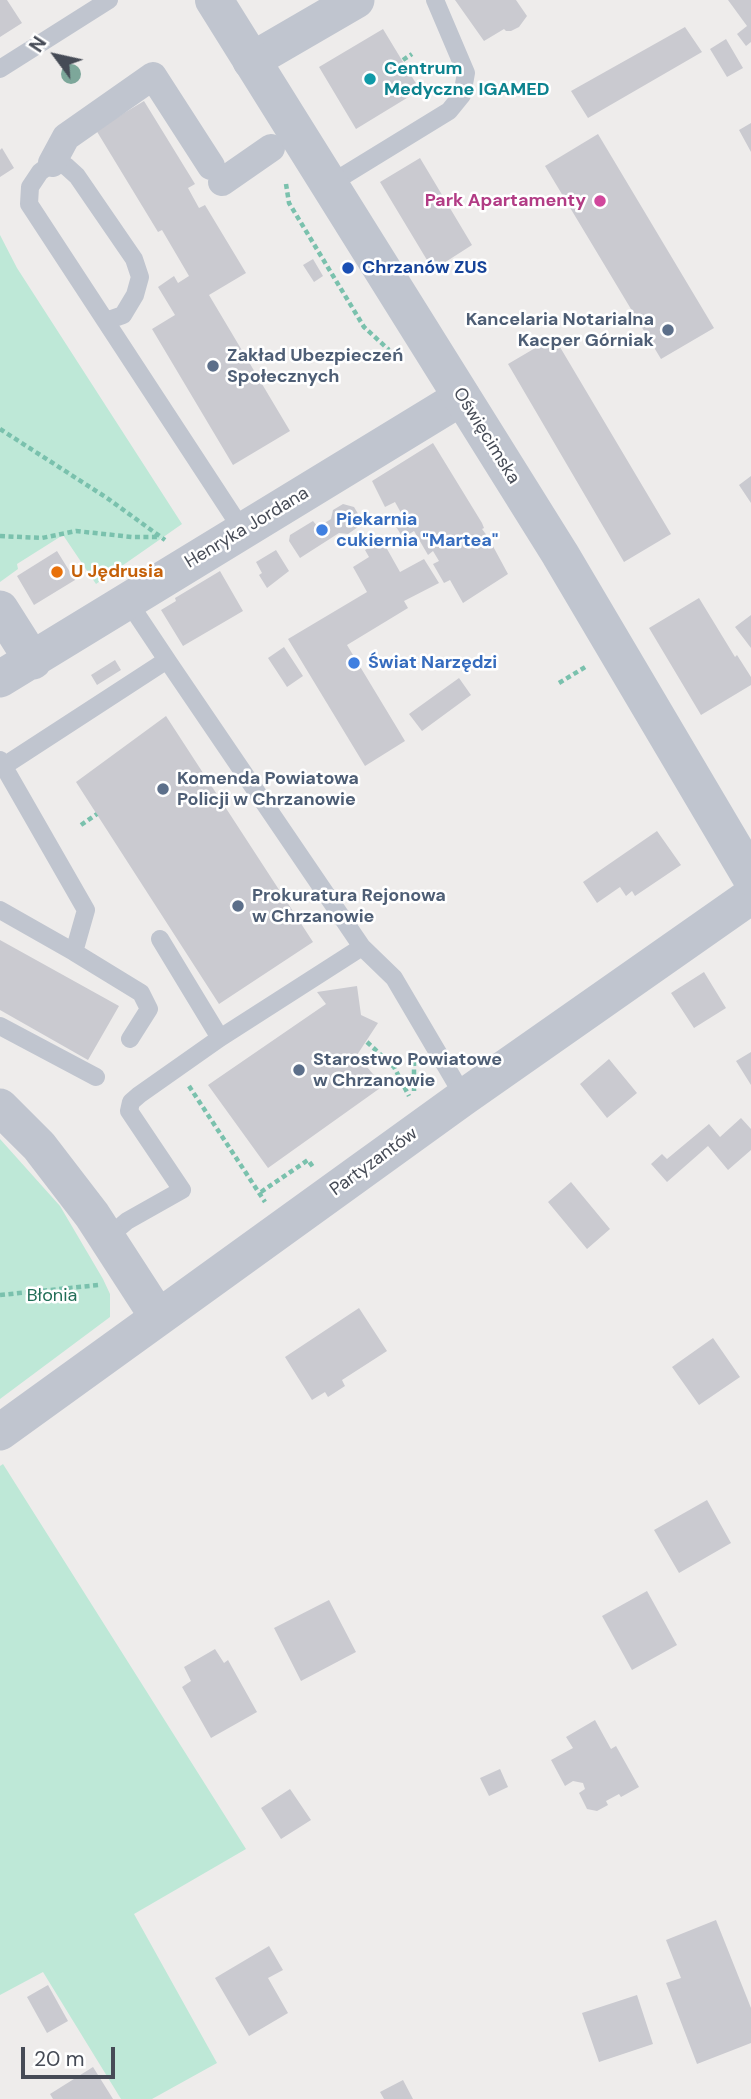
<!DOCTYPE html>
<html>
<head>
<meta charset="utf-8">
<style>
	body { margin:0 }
	#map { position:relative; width:751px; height:2099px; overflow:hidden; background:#eeeceb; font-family:"DM Sans",sans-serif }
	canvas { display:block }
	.north { position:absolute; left:21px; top:21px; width:70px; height:70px; -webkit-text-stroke:5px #fff; paint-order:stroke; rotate:303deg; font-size:19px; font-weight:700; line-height:28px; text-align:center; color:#464b56 }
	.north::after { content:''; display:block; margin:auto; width:24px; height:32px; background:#464b56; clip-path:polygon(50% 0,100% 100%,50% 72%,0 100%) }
	.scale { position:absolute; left:21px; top:2047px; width:94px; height:32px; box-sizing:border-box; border:4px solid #464b56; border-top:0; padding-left:9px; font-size:21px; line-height:24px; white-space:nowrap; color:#464b56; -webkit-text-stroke:5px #fff; paint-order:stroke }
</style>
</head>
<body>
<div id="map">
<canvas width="751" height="2099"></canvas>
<div class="north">N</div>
<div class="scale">20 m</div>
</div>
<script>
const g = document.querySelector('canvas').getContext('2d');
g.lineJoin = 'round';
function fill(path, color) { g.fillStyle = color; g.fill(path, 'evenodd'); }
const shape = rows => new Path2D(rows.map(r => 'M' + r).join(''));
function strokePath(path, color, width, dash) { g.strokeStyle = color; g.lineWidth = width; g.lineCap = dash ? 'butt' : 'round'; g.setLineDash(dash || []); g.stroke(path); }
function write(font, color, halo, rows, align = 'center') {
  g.font = font + ' "DM Sans",sans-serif'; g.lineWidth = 5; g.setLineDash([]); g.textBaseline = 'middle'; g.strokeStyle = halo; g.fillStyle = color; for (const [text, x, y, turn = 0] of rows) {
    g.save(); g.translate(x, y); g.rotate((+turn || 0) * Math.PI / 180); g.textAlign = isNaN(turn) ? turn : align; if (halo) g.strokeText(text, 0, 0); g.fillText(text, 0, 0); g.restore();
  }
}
fill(shape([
	[0,235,17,268,182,524,96,584,63,535,17,564,18,569,0,582],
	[0,1139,60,1206,103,1279,110,1294,110,1317,0,1399],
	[3,1464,246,1849,134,1914,217,2063,152,2099,121,2099,43,1972,0,1995,0,1466]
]), '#bee8d7');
fill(shape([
	[0,0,7,0,22,23,0,37],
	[455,0,516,0,527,16,519,27,511,31,506,31,504,29,484,41],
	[728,0,751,0,751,42,746,46,737,34,747,26],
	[685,27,702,52,588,118,571,91],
	[383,29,420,90,356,129,319,67],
	[726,39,743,68,727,77,710,49],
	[144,101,195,184,188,188,199,208,205,205,246,273,209,295,290,431,233,465,152,329,175,315,158,287,174,276,178,283,189,276,162,230,158,232,96,130],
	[751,123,751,152,739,130],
	[598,134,714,328,661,359,545,166],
	[2,148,14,168,0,177,0,150],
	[420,158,472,245,433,270,380,182],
	[313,259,323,276,314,282,303,265],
	[554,337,671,534,624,562,508,364],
	[433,443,482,523,484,528,482,529,488,537,508,574,463,603,450,580,444,583,433,564,439,561,433,551,428,555,414,531,403,538,395,525,405,520,395,502,385,507,372,481],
	[751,476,751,503,739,485],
	[343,504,354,507,360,517,358,527,348,534,339,533,300,558,289,541,290,535,313,521,318,527,331,519,333,510],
	[382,540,400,572,424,559,439,583,404,601,408,608,347,645,405,741,365,766,288,639,367,592,353,567,369,557,365,550],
	[276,550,289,571,267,588,259,575,262,573,256,562],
	[57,551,75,580,34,605,17,576],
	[220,571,243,611,183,646,161,610,176,601,175,598],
	[699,598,735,657,737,655,751,677,751,685,701,715,649,628],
	[751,615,751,648,735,627],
	[284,647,303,676,287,687,268,658],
	[115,660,121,670,97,685,91,675],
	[459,678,471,695,422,731,409,714],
	[166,716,313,942,219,1004,76,782],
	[657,831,681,865,635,896,632,891,626,896,620,887,597,903,583,882],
	[0,940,119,1006,88,1060,0,1010],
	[704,972,726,1008,694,1028,671,993],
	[357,986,361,1015,378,1023,357,1055,383,1086,268,1168,208,1085,326,1004,317,992],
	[751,1052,751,1085,736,1061],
	[609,1059,637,1093,607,1118,580,1084],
	[741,1118,751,1129,751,1150,728,1170,708,1146,667,1182,651,1164,662,1154,667,1159,709,1124,720,1137],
	[571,1182,610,1229,587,1249,548,1202],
	[359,1308,387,1351,342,1380,345,1386,328,1397,325,1392,312,1400,285,1357],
	[713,1338,740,1377,699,1405,672,1367],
	[707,1500,731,1543,679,1573,654,1530],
	[647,1591,677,1645,632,1670,602,1616],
	[329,1600,356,1652,301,1681,274,1628],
	[215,1649,224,1663,228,1660,257,1712,211,1738,182,1687,191,1681,184,1667],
	[595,1720,611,1749,616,1746,639,1787,621,1797,619,1794,606,1801,608,1805,597,1811,587,1809,579,1793,585,1789,583,1783,573,1781,565,1786,551,1760,573,1748,566,1737],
	[500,1769,508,1787,489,1796,480,1778],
	[290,1789,311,1820,281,1839,261,1808],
	[716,1920,751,2008,751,2043,697,2064,666,1983,681,1978,666,1940],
	[269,1946,283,1970,268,1978,288,2013,249,2036,215,1978],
	[48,1985,68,2021,47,2033,27,1997],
	[637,1995,653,2044,599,2062,582,2013],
	[93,2067,113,2099,53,2099,50,2094],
	[403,2080,413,2099,384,2099,380,2092]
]), '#cacad0');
strokePath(shape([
	[403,60,412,54],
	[286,184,289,203,364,327,389,350],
	[0,429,107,498,165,540],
	[0,536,42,538,76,531,132,537,159,537],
	[559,683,587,666],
	[81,825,97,814],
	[367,1042,394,1067,409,1096],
	[414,1061,414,1091],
	[189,1086,265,1202],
	[261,1192,308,1160,313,1167],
	[0,1295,99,1285]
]), '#7ac1ad', 4.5, [5, 3.5]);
strokePath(shape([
	[0,69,109,0],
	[330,184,449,111,462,95,466,73,435,0],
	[106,321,123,315,135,295,140,277,134,259,77,176,66,166,52,163,40,172,30,187,29,204,243,531],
	[167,660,362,947,394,978,464,1097],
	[0,760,86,910,74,952,0,910],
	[4,766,167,660,127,600],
	[160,939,220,1038],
	[74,952,141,993,149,1009,130,1039],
	[0,1026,96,1077],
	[107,1238,127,1221,182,1190,129,1111,131,1102,139,1095,220,1038,362,947]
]), '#c0c5cf', 18);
strokePath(shape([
	[52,163,66,137,153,76,211,166],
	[222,182,271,148]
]), '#c0c5cf', 28);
strokePath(shape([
	[251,61,356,0],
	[0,609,33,661],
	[0,679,462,397],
	[0,1107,39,1146,92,1215,158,1317],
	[0,1432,464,1097,751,896]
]), '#c0c5cf', 37);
strokePath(shape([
	[214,0,560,554,751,877]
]), '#c0c5cf', 38);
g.fillStyle = '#7da79a';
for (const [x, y] of [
	[71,74]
]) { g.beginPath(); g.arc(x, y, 10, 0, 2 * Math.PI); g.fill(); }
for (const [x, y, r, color] of [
	[370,79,7,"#0f9aa8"],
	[600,201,7,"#d1479c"],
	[348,268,7,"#1a4fb4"],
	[668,330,7,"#5c6f8a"],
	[213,366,7,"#5c6f8a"],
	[322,530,7,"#3f7fe0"],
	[57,572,7,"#e8710a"],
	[354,663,7,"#3f7fe0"],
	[163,789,7,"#5c6f8a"],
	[238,906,7,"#5c6f8a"],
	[299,1070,7,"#5c6f8a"]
]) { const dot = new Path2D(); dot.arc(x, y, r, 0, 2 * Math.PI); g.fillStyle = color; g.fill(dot); strokePath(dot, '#fff', 2.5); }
write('bold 18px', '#0d838f', '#fff', [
	["Centrum",384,69],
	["Medyczne IGAMED",384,90]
], 'left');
write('bold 18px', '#b23c85', '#fff', [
	["Park Apartamenty",586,201]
], 'right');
write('bold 18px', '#164399', '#fff', [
	["Chrzanów ZUS",362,268]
], 'left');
write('bold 18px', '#4e5e75', '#fff', [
	["Kancelaria Notarialna",654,320,"right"],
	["Kacper Górniak",654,341,"right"],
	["Zakład Ubezpieczeń",227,356],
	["Społecznych",227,377],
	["Komenda Powiatowa",177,779],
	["Policji w Chrzanowie",177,800],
	["Prokuratura Rejonowa",252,896],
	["w Chrzanowie",252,917],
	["Starostwo Powiatowe",313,1060],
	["w Chrzanowie",313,1081]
], 'left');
write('18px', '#464b56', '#fff', [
	["Oświęcimska",486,436,58],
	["Henryka Jordana",247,528,-31],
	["Partyzantów",374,1162,-36]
]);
write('bold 18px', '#366cbe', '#fff', [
	["Piekarnia",336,520],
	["cukiernia \"Martea\"",336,541],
	["Świat Narzędzi",368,663]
], 'left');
write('bold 18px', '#c56008', '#fff', [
	["U Jędrusia",71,572]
], 'left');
write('18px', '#216e57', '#fff', [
	["Błonia",52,1296]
]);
</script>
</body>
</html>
